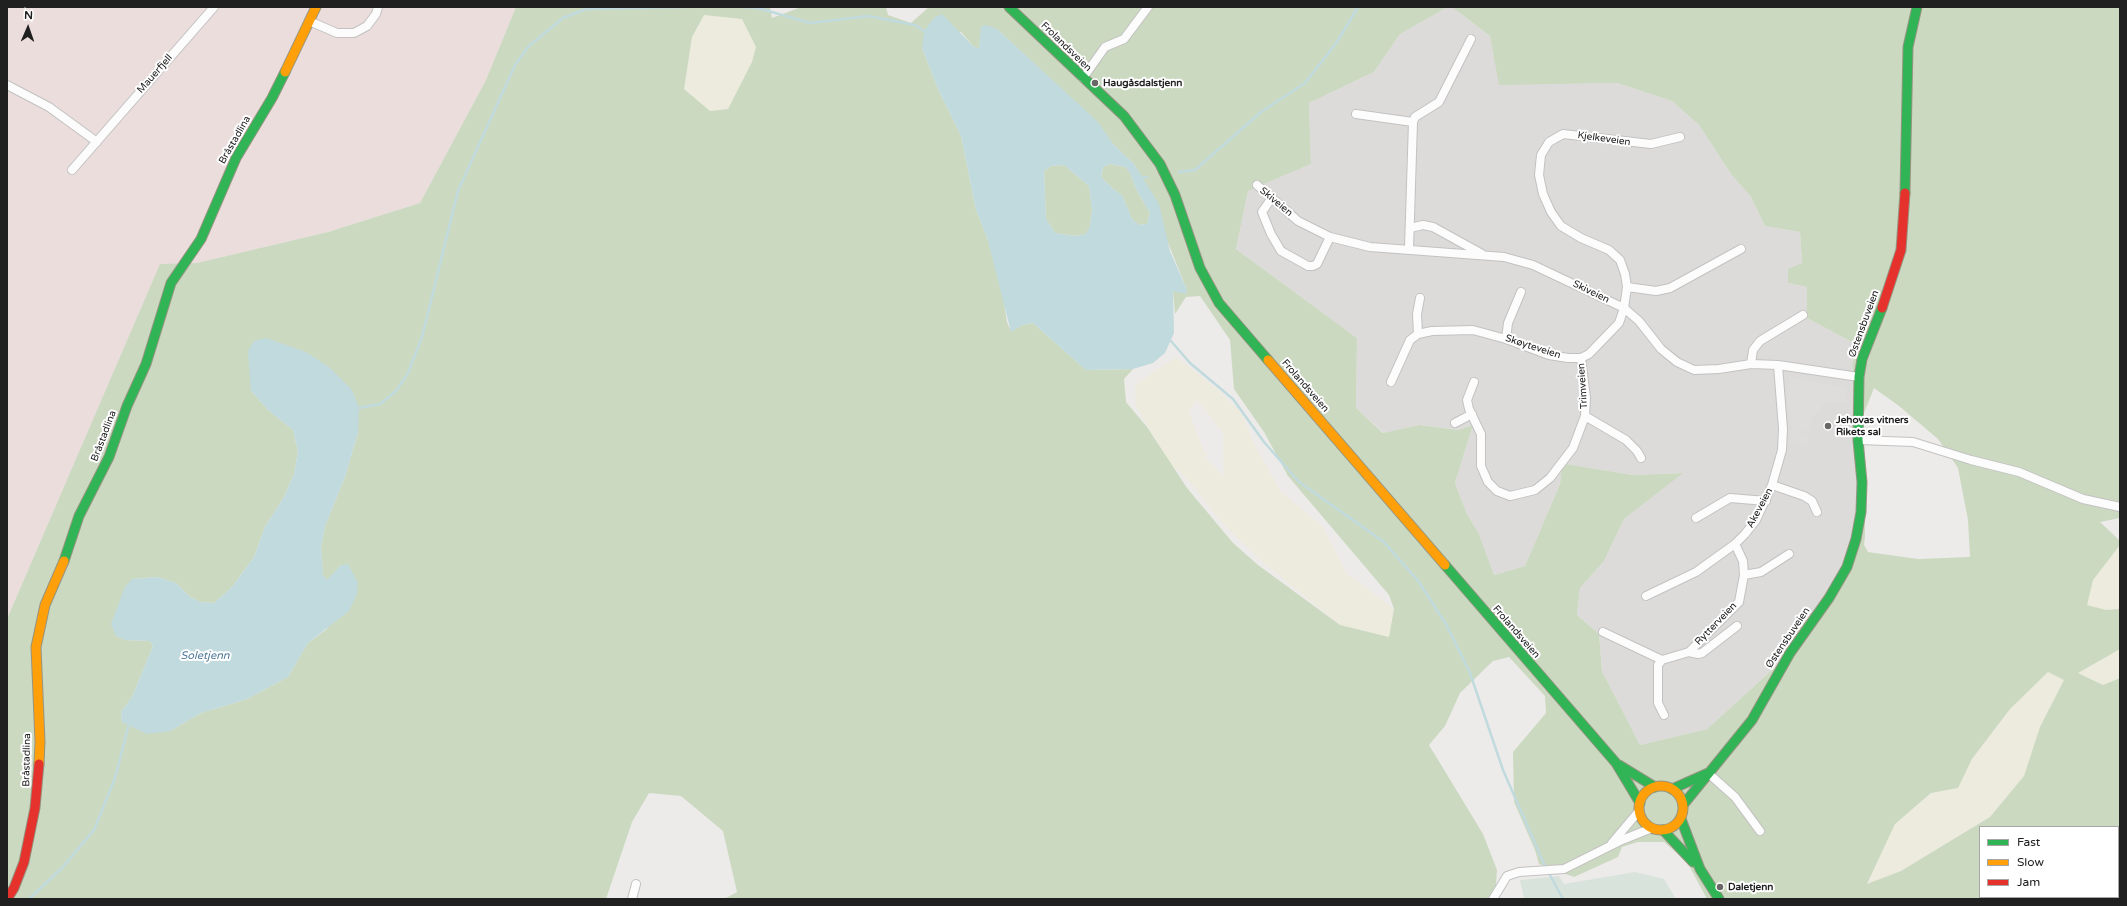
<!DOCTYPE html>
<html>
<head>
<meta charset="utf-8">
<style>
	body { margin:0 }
	#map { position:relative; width:2127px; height:906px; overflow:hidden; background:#edebe9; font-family:"Varela Round",sans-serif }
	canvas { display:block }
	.frame { position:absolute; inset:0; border:8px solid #202020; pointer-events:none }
	.legend { position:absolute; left:1979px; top:826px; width:140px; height:72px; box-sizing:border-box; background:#fff; border:1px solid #a6a6a6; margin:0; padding:5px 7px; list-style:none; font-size:12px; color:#202020 }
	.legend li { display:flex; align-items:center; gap:8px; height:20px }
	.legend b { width:20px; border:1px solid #a6a6a6 }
	.north { position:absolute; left:8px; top:8px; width:40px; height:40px; -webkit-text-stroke:3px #fff; paint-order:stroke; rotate:2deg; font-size:11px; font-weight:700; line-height:16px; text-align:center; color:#202020 }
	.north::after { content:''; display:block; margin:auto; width:14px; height:18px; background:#202020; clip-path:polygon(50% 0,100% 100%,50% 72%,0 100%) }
</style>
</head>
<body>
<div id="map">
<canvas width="2127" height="906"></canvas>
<div class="frame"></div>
<ul class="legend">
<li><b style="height:5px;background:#30b455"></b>Fast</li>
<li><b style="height:5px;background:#ff9f0a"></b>Slow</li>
<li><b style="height:5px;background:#e5322d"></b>Jam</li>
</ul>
<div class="north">N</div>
</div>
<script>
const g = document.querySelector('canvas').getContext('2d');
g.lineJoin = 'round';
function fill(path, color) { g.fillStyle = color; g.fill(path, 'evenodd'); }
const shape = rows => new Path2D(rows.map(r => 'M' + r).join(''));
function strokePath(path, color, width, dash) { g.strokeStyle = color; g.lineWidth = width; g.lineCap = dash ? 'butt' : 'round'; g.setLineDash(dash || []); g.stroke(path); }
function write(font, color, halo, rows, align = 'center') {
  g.font = font + ' "Varela Round",sans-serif'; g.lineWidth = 4; g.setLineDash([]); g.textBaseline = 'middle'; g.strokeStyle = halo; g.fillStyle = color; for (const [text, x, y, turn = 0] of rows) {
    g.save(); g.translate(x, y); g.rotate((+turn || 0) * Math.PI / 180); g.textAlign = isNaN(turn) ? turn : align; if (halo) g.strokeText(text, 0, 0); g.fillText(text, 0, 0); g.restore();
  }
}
fill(shape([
	[1448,7,1452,7,1490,36,1500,84,1617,83,1672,101,1699,125,1731,174,1751,197,1765,226,1800,232,1802,263,1788,283,1807,287,1807,318,1857,345,1852,365,1856,391,1859,538,1784,659,1707,729,1640,745,1602,671,1599,634,1577,615,1580,588,1604,561,1624,519,1682,473,1633,475,1566,464,1562,465,1560,484,1525,566,1494,575,1479,534,1467,514,1455,483,1473,425,1459,430,1419,425,1384,433,1356,408,1357,338,1236,249,1248,191,1311,164,1309,103,1374,72,1400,34]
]), '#dddbda');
fill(shape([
	[7,7,516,7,486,80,420,203,328,232,197,263,160,265,7,619]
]), '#eadddc');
fill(shape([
	[704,15,742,19,756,47,752,62,728,109,710,111,684,89,692,37],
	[1176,357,1218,390,1242,414,1255,446,1281,492,1322,526,1346,573,1394,609,1389,637,1340,625,1259,559,1222,523,1191,483,1167,461,1136,406,1135,385],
	[1197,399,1223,433,1224,477,1205,457,1208,455,1204,452,1189,412],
	[2120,545,2120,609,2106,610,2086,605,2093,580],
	[2120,649,2120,678,2103,685,2078,673],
	[2048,672,2064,680,2040,727,2024,776,1990,817,1901,871,1867,885,1895,824,1931,793,1958,788,1972,759,2010,709]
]), '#ecebdd');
fill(shape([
	[516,7,770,7,772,18,801,7,886,7,888,15,911,23,929,7,1448,7,1400,34,1374,72,1309,103,1311,164,1248,191,1236,249,1357,338,1356,408,1383,433,1419,425,1459,430,1473,425,1455,483,1467,514,1479,534,1494,575,1525,566,1560,484,1562,465,1566,464,1633,475,1683,473,1624,519,1604,561,1580,588,1577,615,1599,634,1602,671,1640,745,1707,729,1784,659,1859,538,1856,391,1852,365,1857,345,1807,318,1807,287,1788,283,1788,269,1802,263,1800,232,1765,226,1751,197,1731,174,1699,125,1672,101,1617,83,1499,85,1490,36,1452,7,2120,7,2120,518,2100,522,2120,541,2120,545,2093,580,2087,605,2106,610,2120,609,2120,649,2078,673,2103,685,2120,678,2120,899,1707,899,1687,862,1664,842,1638,842,1622,847,1618,857,1574,877,1557,871,1539,864,1535,850,1514,802,1513,752,1546,713,1545,696,1509,657,1493,661,1460,693,1445,726,1429,745,1483,834,1497,870,1495,899,724,899,737,892,723,831,681,796,649,793,632,822,606,899,7,899,7,619,160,264,197,263,328,232,420,203,486,80],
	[704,15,742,19,756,47,752,62,728,109,710,111,684,89,692,37],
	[982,27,997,29,1097,122,1113,144,1134,164,1142,178,1187,290,1173,291,1175,314,1186,297,1200,296,1230,340,1234,389,1264,432,1288,476,1389,595,1394,609,1389,637,1340,625,1258,565,1233,543,1187,488,1147,427,1126,402,1124,379,1133,369,1086,370,1033,323,1022,325,1011,331,1007,322,1002,290,987,237,976,210,961,136,938,89,922,48,961,32,973,46,979,49],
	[1874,388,1899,406,1938,439,1958,468,1968,520,1970,557,1918,559,1868,552,1864,545,1865,536,1864,413],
	[251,391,358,432,345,477,325,526,321,547,323,575,327,581,341,565,327,629,308,643,288,677,247,699,201,713,170,731,129,724,122,722,121,712,132,697,153,646,150,641,125,640,116,636,132,579,157,577,176,583,190,597,201,602,214,603,232,587,254,557,265,527,284,497,294,474,298,452,293,430,269,411],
	[2048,672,2064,680,2040,727,2024,776,1990,817,1901,871,1867,884,1895,824,1931,793,1958,788,1972,759,2010,709],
	[1980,827,2118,827,2118,897,1980,897],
	[1110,164,1126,167,1131,175,1136,189,1150,213,1147,224,1139,225,1132,219,1122,195,1113,189,1101,177,1103,167],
	[1064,165,1089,186,1092,210,1090,226,1086,234,1075,236,1055,233,1046,219,1044,171,1051,166]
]), '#cbd9c1');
fill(shape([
	[1635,872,1664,879,1676,899,1524,899,1520,880,1559,876,1564,884]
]), '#d8e3db');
fill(shape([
	[1790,377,1847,388,1845,402,1826,402,1810,421,1810,430,1802,431,1802,434,1808,435,1808,446,1790,442,1792,427,1790,424,1790,409,1787,399,1789,394,1787,392]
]), '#dedddc');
fill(shape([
	[942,14,973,46,979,49,981,27,986,25,997,29,1098,122,1113,144,1134,164,1159,204,1170,251,1187,290,1185,294,1173,291,1174,333,1165,353,1153,363,1133,369,1086,370,1033,323,1022,325,1011,332,987,237,976,210,961,136,938,89,922,48,924,31,934,18],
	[1110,164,1126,167,1131,175,1136,189,1150,213,1147,224,1139,225,1132,219,1122,195,1113,189,1101,177,1103,167],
	[1064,165,1089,186,1092,210,1090,226,1086,234,1075,236,1055,233,1046,219,1044,171,1051,166],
	[266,338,306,352,329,367,352,390,359,408,358,432,345,477,325,526,321,547,323,575,327,580,341,565,348,564,358,583,357,594,349,611,308,643,288,677,247,699,201,713,170,731,147,734,122,722,121,712,132,697,153,646,150,641,125,640,116,636,111,624,125,587,132,579,157,577,176,583,190,597,201,602,214,603,232,587,254,557,265,527,284,497,294,474,298,452,293,430,269,411,251,391,248,351,254,341]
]), '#c0dadd');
strokePath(shape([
	[744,7,758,8,810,23,868,16,915,25,924,31],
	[1179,172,1195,170,1261,112,1305,83,1337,42,1358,7],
	[1142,178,1147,177],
	[1171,341,1190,363,1233,399,1264,442,1299,482,1384,542,1419,582,1447,626,1470,673,1503,770,1544,864,1563,899],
	[359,408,380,404,396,391,408,373,422,337,458,191,515,65,529,46,563,18,586,9,687,7],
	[29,899,62,868,94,830,115,778,129,724]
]), '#c0dadd', 2.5);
const street = shape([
	[309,21,337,33,354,33,367,26,376,14,378,7],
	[1083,78,1105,47,1124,39,1148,7],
	[7,85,49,107,97,142],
	[1356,114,1413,122],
	[72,170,214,7],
	[1257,185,1298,221,1330,237,1370,247,1504,257,1533,265,1624,308,1639,321,1661,349,1677,362,1694,370,1719,369,1751,364,1778,365,1859,377],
	[1271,199,1262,212,1271,234,1281,251,1308,266,1313,266,1317,264,1330,237],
	[1410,228,1423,225,1433,227,1482,254],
	[1409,248,1413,122,1415,117,1439,102,1471,39],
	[1627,287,1656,291,1670,288,1741,249],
	[1418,334,1417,314,1420,298],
	[1506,339,1508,323,1521,292],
	[1751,364,1753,350,1760,341,1803,315],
	[1391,382,1410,340,1418,334,1432,331,1473,330,1506,339,1549,355,1568,358,1581,358,1589,354,1619,323,1624,308,1627,287,1625,274,1620,260,1609,250,1581,238,1561,226,1551,212,1543,194,1539,175,1541,155,1549,142,1563,134,1651,144,1680,137],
	[1474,382,1467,400,1469,409,1481,434,1481,466,1488,482,1497,491,1510,496,1535,490,1550,478,1573,448,1585,416,1586,398,1581,358],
	[1585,416,1626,440,1637,451,1641,458],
	[1455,423,1472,414],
	[1858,440,1913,442,1971,460,2019,472,2083,499,2120,507],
	[1772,485,1804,496,1812,501,1817,512],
	[1696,518,1730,498,1766,501],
	[1744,575,1761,572,1789,554],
	[1646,596,1696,572,1735,544,1745,534,1756,520,1772,485,1782,450,1783,429,1778,365],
	[1603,632,1662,660],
	[1689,652,1698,654,1702,653,1737,626],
	[1664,715,1658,703,1658,665,1662,660,1689,652,1739,602,1744,575,1743,561,1735,544],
	[1708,773,1735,797,1760,831],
	[1612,843,1639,811],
	[632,899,636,884],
	[1493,899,1507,876,1519,872,1564,869,1622,840,1652,828]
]);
const fast = shape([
	[1009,7,1124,116,1160,164,1175,195,1200,268,1219,303,1268,360],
	[1905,193,1908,47,1917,7],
	[64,561,79,516,109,457,127,406,146,364,171,283,201,239,236,158,272,98,285,72],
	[1445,565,1616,763,1640,803],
	[1619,765,1655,787],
	[1672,789,1708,773],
	[1683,805,1752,720,1790,653,1829,598,1847,567,1856,539,1861,512,1862,482,1858,440,1859,377,1862,359,1882,308],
	[1681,819,1700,869,1719,899],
	[1663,830,1693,862]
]);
const slow = shape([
	[285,72,316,7],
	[1268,360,1445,565],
	[39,764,40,742,36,647,45,605,64,561],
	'1639 808a22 22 0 1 1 44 0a22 22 0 1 1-44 0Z'
]);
const jam = shape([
	[1882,308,1901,250,1905,193],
	[7,899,14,888,24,862,35,808,39,764]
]);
strokePath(street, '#c3c2c1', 10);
strokePath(fast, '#969582', 11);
strokePath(slow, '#969582', 11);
strokePath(jam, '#969582', 11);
strokePath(street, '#fcfcfc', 8);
strokePath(fast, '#30b455', 9);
strokePath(slow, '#ff9f0a', 9);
strokePath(jam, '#e5322d', 9);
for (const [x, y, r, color] of [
	[1095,83,4,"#686766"],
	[1828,426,4,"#686766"],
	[1720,887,4,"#686766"]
]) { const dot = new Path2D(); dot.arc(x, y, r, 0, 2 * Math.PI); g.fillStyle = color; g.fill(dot); strokePath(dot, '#fff', 1.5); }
write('10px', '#202020', '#fff', [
	["Frolandsveien",1066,47,44],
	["Mauerfjell",155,74,-49],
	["Kjelkeveien",1604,139,8],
	["Bråstadlina",235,140,-60],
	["Skiveien",1276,202,40],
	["Skiveien",1591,292,26],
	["Østensbuveien",1864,324,-70],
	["Skøyteveien",1533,347,18],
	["Frolandsveien",1305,386,49],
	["Trimveien",1583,386,-94],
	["Bråstadlina",104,436,-69],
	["Akeveien",1760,508,-62],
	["Rytterveien",1716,624,-46],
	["Frolandsveien",1516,632,49],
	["Østensbuveien",1788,638,-56],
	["Bråstadlina",27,760,-89]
]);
write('bold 10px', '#202020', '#fff', [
	["Haugåsdalstjenn",1103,83],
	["Jehovas vitners",1836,420],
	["Rikets sal",1836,432],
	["Daletjenn",1728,887]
], 'left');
write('italic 11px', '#4e7997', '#fff', [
	["Soletjenn",205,656]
]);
</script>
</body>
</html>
